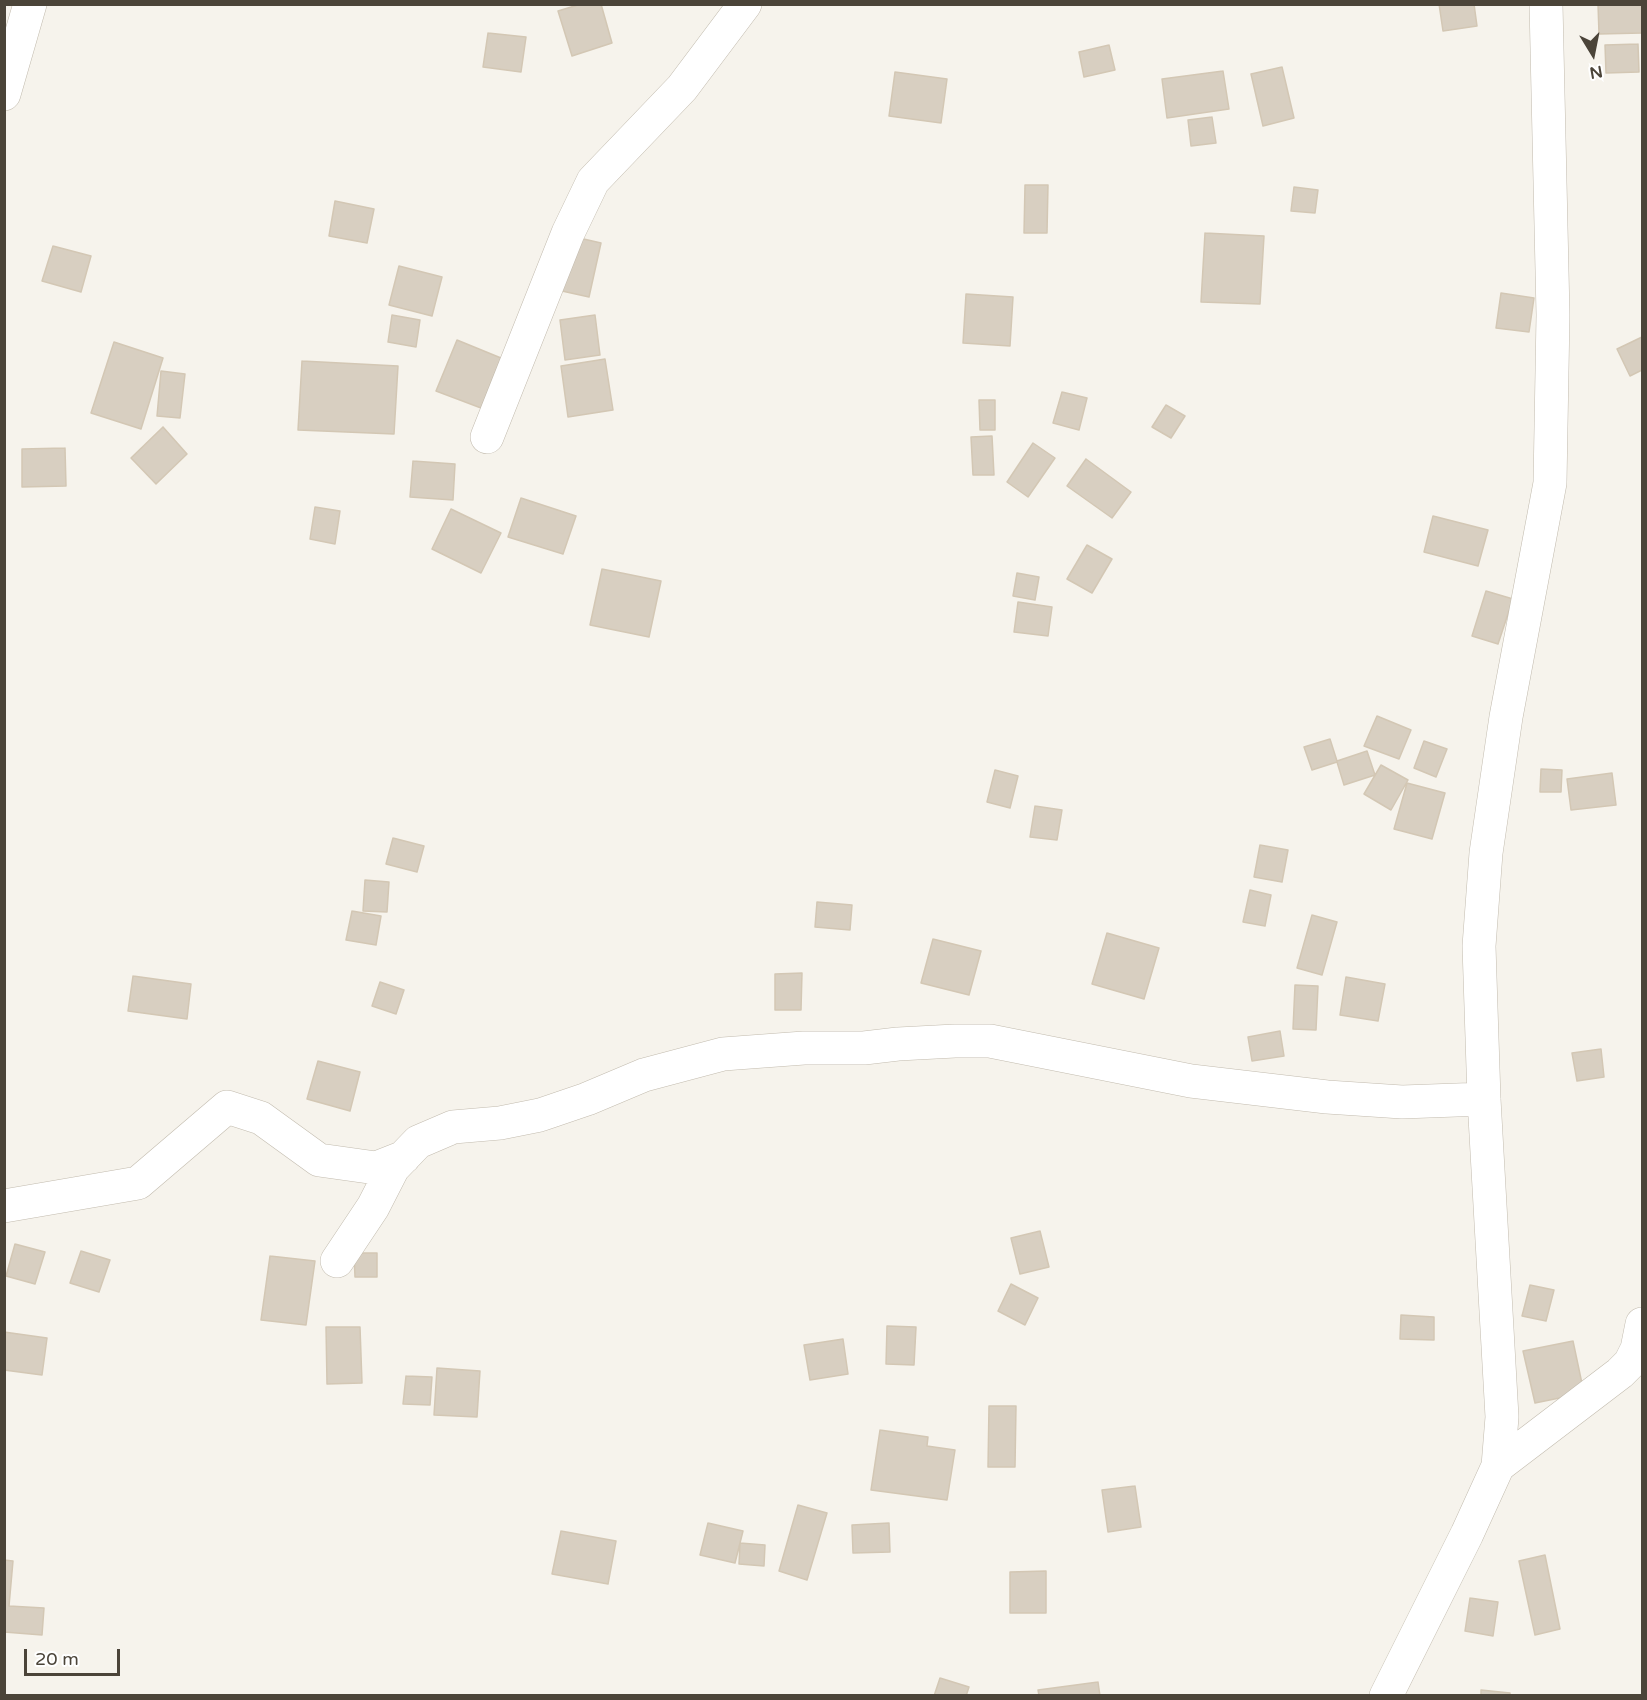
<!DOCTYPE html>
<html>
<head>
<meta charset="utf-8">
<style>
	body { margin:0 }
	#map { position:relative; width:1647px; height:1700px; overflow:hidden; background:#f6f3ec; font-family:"Varela Round",sans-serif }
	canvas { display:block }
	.frame { position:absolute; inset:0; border:6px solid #4b4439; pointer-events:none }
	.north { position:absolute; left:1563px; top:24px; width:60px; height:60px; -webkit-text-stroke:4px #fff; paint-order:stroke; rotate:170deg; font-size:16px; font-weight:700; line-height:24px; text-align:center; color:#4b4439 }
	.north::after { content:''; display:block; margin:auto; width:21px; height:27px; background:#4b4439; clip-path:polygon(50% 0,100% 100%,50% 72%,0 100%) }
	.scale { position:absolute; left:24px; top:1649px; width:96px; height:27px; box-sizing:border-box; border:3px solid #4b4439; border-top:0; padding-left:8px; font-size:18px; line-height:21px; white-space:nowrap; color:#4b4439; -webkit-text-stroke:4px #fff; paint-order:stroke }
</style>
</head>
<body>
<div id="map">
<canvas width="1647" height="1700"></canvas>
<div class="frame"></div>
<div class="north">N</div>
<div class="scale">20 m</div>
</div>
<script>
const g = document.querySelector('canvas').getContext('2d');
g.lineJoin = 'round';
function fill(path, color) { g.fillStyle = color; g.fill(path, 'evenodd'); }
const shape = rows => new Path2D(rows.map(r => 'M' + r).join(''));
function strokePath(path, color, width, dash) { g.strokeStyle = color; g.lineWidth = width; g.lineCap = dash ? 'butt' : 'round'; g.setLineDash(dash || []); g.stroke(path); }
const building = shape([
	[581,4,601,4,612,43,572,56,558,11,581,4],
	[1439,4,1474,4,1477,26,1443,31,1439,4],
	[1598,4,1642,4,1642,33,1599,34,1598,4],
	[488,33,526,37,521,72,483,67,488,33],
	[1638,44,1639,72,1606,73,1605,45,1638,44],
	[1109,45,1115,70,1084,77,1079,52,1109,45],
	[1282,67,1294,118,1263,126,1251,74,1282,67],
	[1223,71,1229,109,1167,118,1162,79,1223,71],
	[895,72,947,79,941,123,889,116,895,72],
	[1212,117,1216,143,1191,146,1188,120,1212,117],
	[1025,185,1048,185,1047,233,1024,233,1025,185],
	[1294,187,1318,190,1315,213,1291,211,1294,187],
	[335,201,374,209,367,243,329,236,335,201],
	[1205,233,1264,236,1260,304,1201,302,1205,233],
	[575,237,601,243,589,297,562,291,575,237],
	[53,246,91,256,81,292,42,281,53,246],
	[399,266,442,277,432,316,389,305,399,266],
	[1501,293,1534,298,1529,332,1496,328,1501,293],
	[966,294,1013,297,1010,346,963,343,966,294],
	[392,315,420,320,416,347,388,342,392,315],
	[595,315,600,355,565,360,560,320,595,315],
	[1642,337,1642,370,1630,376,1617,349,1642,337],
	[457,340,501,358,481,408,436,391,457,340],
	[114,342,163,358,141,429,91,413,114,342],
	[605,359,613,410,568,417,561,366,605,359],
	[302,361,398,366,394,434,298,430,302,361],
	[161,371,185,374,180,418,157,416,161,371],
	[1062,392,1087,398,1079,430,1053,423,1062,392],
	[979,400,995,400,995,430,980,430,979,400],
	[1166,405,1185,416,1171,438,1152,427,1166,405],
	[163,427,187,454,156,484,131,458,163,427],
	[992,436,994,475,973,475,971,437,992,436],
	[1033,443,1055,458,1028,497,1007,482,1033,443],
	[65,448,66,486,22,487,22,449,65,448],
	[1086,459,1131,492,1112,518,1067,486,1086,459],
	[413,461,455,464,453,500,410,497,413,461],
	[521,498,576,516,563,554,508,537,521,498],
	[315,507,340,511,335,544,310,539,315,507],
	[451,509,501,533,481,573,432,549,451,509],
	[1433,516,1488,530,1478,566,1424,552,1433,516],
	[1087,545,1112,559,1092,593,1067,579,1087,545],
	[602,569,661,581,649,637,590,625,602,569],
	[1017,573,1039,577,1035,600,1013,596,1017,573],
	[1486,591,1513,599,1498,644,1472,636,1486,591],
	[1018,602,1052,607,1048,636,1014,632,1018,602],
	[1377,716,1411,730,1399,759,1364,746,1377,716],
	[1330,739,1337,761,1367,751,1375,775,1344,785,1337,762,1312,770,1304,747,1330,739],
	[1424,741,1447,749,1436,777,1414,768,1424,741],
	[1381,765,1408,780,1391,810,1364,794,1381,765],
	[1541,769,1562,770,1561,792,1540,792,1541,769],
	[995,770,1018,776,1010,808,987,802,995,770],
	[1612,773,1616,805,1571,810,1567,779,1612,773],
	[1407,783,1445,793,1432,839,1394,829,1407,783],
	[1035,806,1062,810,1057,840,1030,837,1035,806],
	[393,838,424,846,417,872,386,864,393,838],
	[1260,845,1288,850,1282,882,1254,877,1260,845],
	[365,880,389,882,387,912,363,911,365,880],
	[1250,890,1271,895,1265,926,1243,922,1250,890],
	[817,902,852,905,850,930,815,927,817,902],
	[352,911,381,916,376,945,346,940,352,911],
	[1312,915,1337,922,1322,975,1297,968,1312,915],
	[1107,933,1159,948,1144,999,1092,984,1107,933],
	[933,939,981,951,969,995,921,983,933,939],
	[802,973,801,1010,775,1010,775,974,802,973],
	[133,976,191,984,187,1019,128,1011,133,976],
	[1346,977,1385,984,1378,1021,1340,1015,1346,977],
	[380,982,404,990,396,1014,372,1006,380,982],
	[1295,985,1318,986,1316,1030,1293,1029,1295,985],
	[1280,1031,1284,1056,1252,1061,1248,1037,1280,1031],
	[1601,1049,1604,1077,1577,1081,1572,1053,1601,1049],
	[318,1061,360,1072,350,1111,307,1099,318,1061],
	[1040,1231,1049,1267,1020,1274,1011,1238,1040,1231],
	[15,1244,45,1252,35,1284,6,1276,15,1244],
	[81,1251,110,1260,99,1292,70,1283,81,1251],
	[354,1253,377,1253,377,1277,355,1277,354,1253],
	[270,1256,315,1261,306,1325,261,1320,270,1256],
	[1011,1284,1038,1298,1025,1325,998,1311,1011,1284],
	[1530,1285,1554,1290,1546,1321,1522,1316,1530,1285],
	[1401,1315,1434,1317,1434,1340,1400,1339,1401,1315],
	[887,1326,916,1327,914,1365,886,1364,887,1326],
	[326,1327,360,1327,362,1383,327,1384,326,1327],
	[4,1332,47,1338,42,1375,4,1370,4,1332],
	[843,1339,848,1374,810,1380,804,1345,843,1339],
	[1573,1341,1584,1393,1535,1403,1523,1351,1573,1341],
	[437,1368,480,1371,477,1417,434,1415,437,1368],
	[406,1376,432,1377,430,1405,403,1404,406,1376],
	[989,1406,1016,1406,1015,1467,988,1467,989,1406],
	[880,1430,928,1437,927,1446,955,1450,947,1500,871,1490,880,1430],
	[1135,1486,1141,1527,1108,1532,1102,1490,1135,1486],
	[798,1505,827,1513,807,1580,779,1571,798,1505],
	[708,1523,743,1531,735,1563,700,1555,708,1523],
	[889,1523,890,1552,853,1553,852,1525,889,1523],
	[561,1531,616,1541,608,1584,552,1574,561,1531],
	[740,1543,765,1545,764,1566,739,1564,740,1543],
	[1545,1555,1560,1629,1535,1635,1519,1561,1545,1555],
	[4,1560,13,1561,9,1606,44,1608,42,1635,4,1632,4,1560],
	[1046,1571,1046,1613,1010,1613,1010,1572,1046,1571],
	[1470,1598,1498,1602,1493,1636,1465,1631,1470,1598],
	[940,1678,969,1687,966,1696,934,1696,940,1678],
	[1098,1682,1100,1696,1039,1696,1038,1690,1098,1682],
	[1481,1690,1510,1693,1510,1696,1481,1696,1481,1690]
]);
fill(building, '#d8cfc1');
strokePath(building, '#d3c7b4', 1.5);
const minor = shape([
	[4,94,30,4],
	[487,437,568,233,593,181,682,88,745,4],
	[4,1206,138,1183,227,1107,261,1118,319,1160,376,1168,404,1157],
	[337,1261,373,1207,393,1168,418,1142,453,1127,500,1123,540,1115,587,1099,644,1075,723,1054,804,1048,864,1048,898,1044,955,1041,990,1041,1191,1081,1327,1097,1402,1102,1484,1099],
	[1498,1466,1620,1373,1630,1363,1637,1349,1642,1324],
	[1386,1696,1467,1534,1498,1466,1502,1417,1484,1099,1479,946,1486,853,1506,717,1550,483,1553,315,1546,4]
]);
strokePath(minor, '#c2bbae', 34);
strokePath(minor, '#fff', 33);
</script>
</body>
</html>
